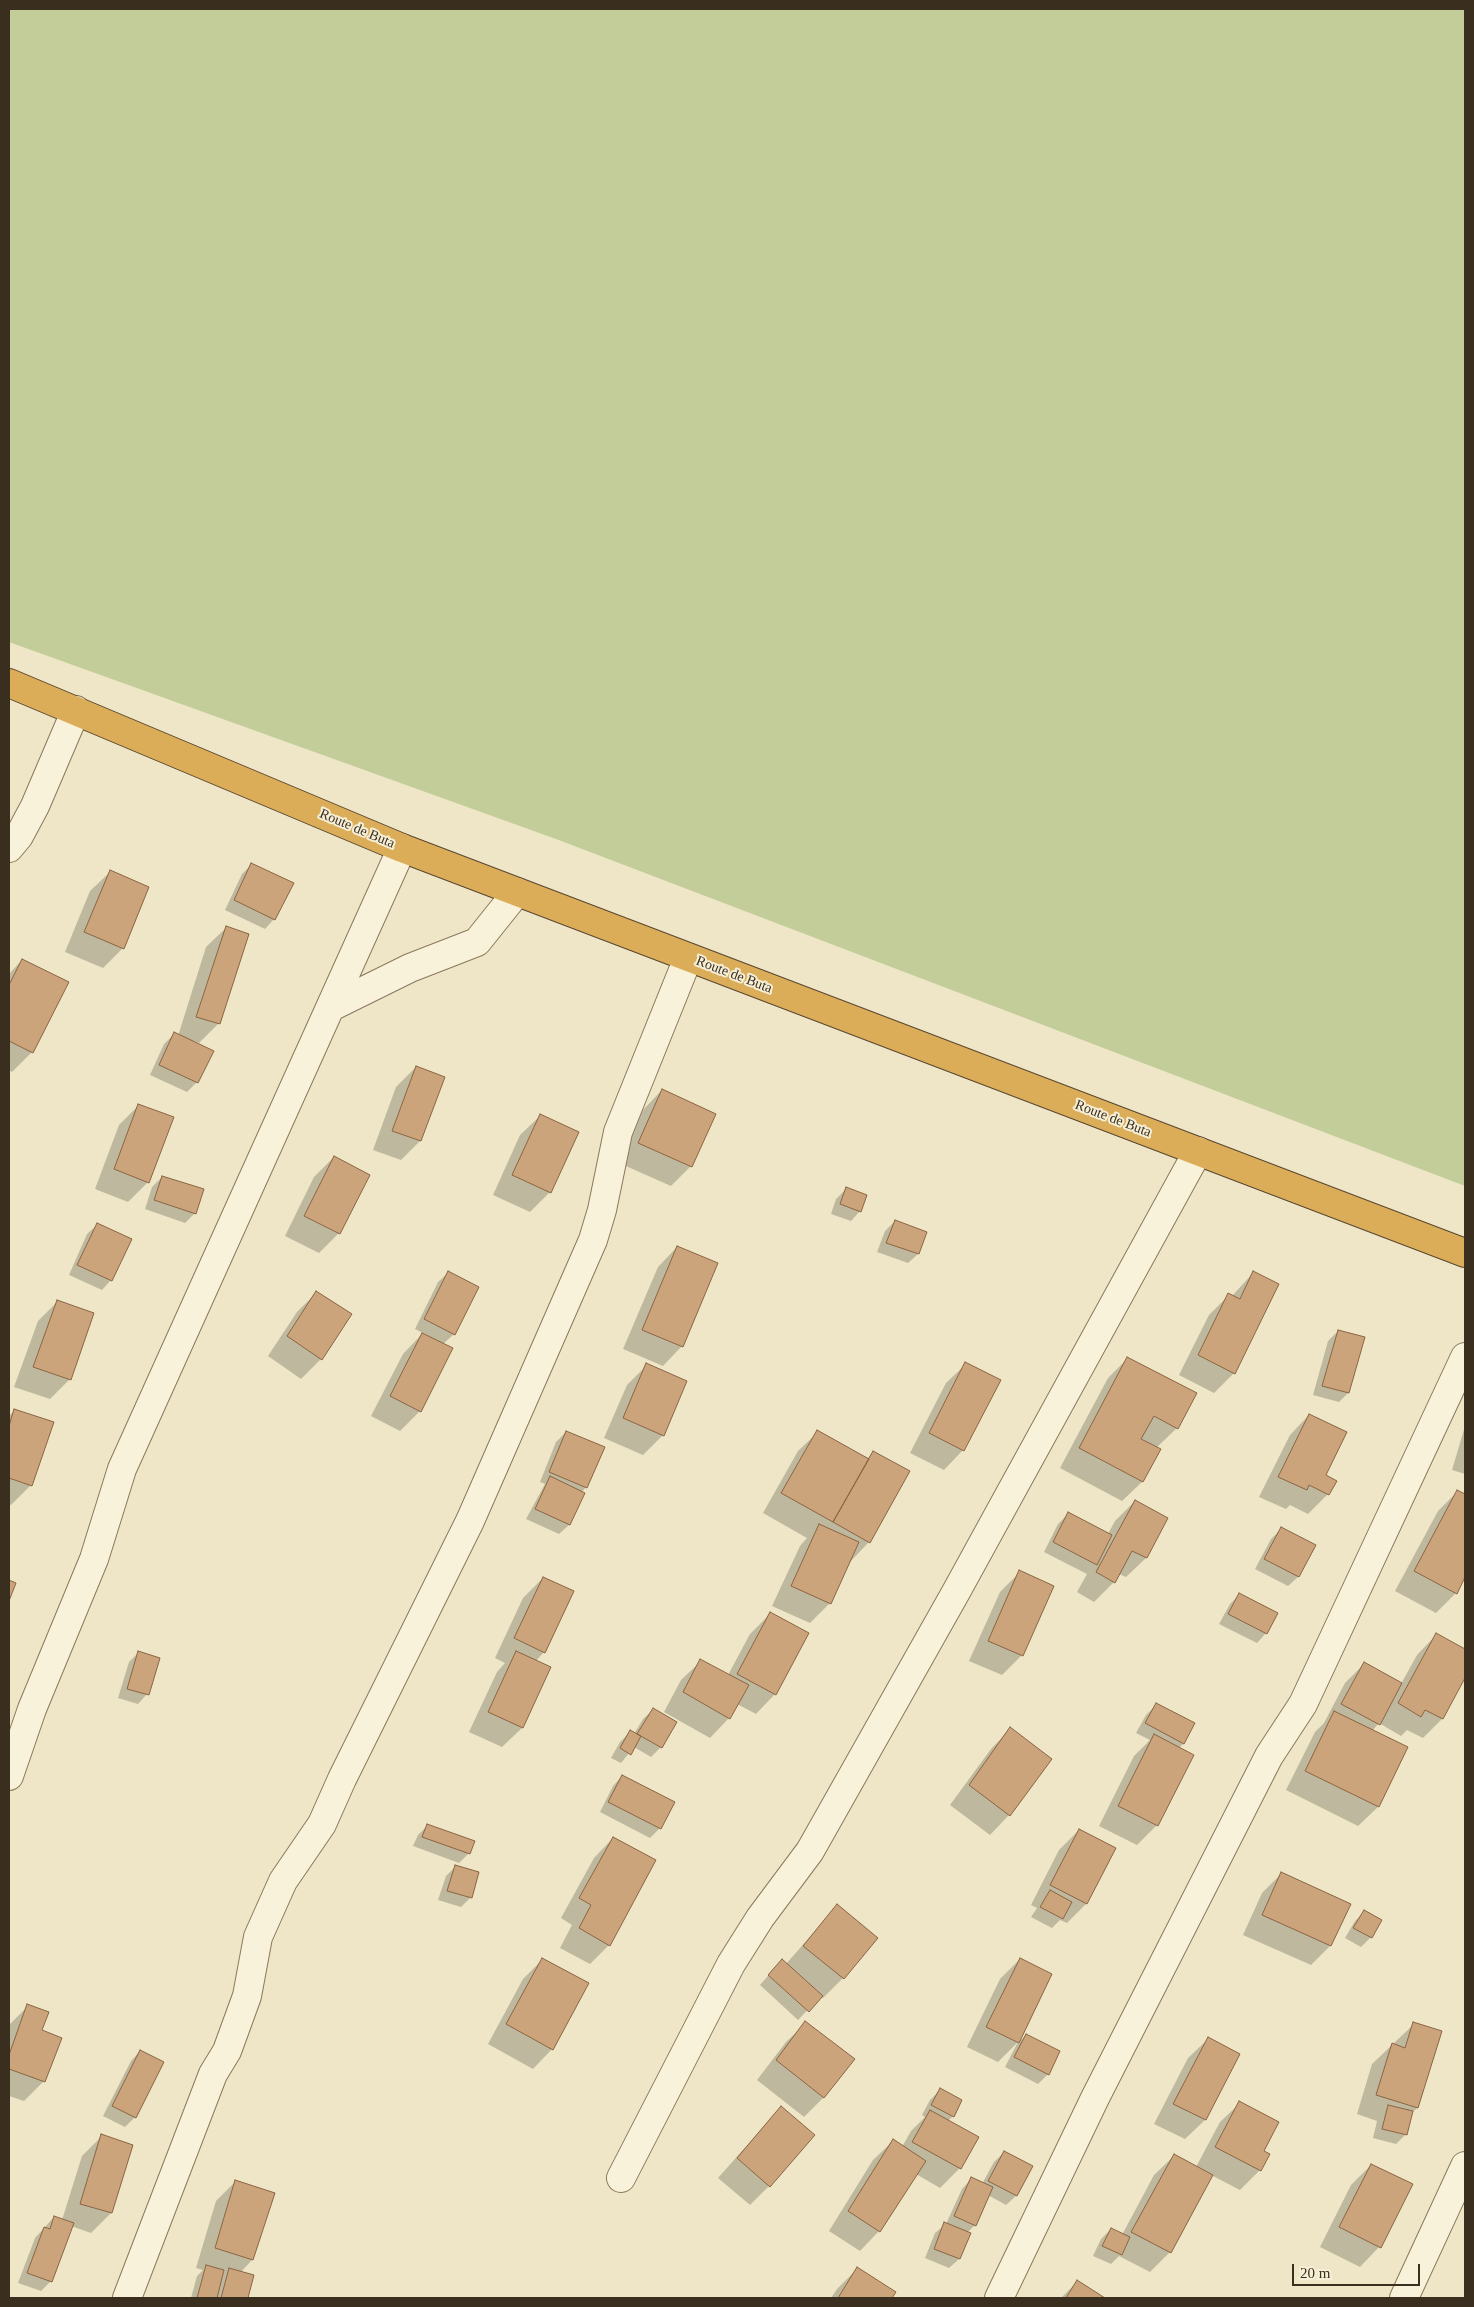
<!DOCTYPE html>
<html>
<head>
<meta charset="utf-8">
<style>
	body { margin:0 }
	#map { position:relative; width:1474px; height:2307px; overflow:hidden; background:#eee6c6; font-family:Georgia,serif }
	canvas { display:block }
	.frame { position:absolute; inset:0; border:10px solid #3a2f1f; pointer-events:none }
	.scale { position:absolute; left:1292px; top:2264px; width:128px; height:22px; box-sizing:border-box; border:2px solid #3a2f1f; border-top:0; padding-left:6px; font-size:15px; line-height:18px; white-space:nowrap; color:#3a2f1f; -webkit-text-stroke:4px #f6efd6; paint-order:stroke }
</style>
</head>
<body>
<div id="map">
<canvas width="1474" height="2307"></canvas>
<div class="frame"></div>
<div class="scale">20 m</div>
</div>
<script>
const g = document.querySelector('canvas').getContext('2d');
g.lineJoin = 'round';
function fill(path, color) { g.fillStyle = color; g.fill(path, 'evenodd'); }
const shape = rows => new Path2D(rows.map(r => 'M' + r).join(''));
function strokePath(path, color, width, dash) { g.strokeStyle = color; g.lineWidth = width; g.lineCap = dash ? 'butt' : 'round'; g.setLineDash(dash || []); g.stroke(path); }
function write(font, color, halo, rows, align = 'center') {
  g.font = font + ' Georgia,serif'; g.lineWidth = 4; g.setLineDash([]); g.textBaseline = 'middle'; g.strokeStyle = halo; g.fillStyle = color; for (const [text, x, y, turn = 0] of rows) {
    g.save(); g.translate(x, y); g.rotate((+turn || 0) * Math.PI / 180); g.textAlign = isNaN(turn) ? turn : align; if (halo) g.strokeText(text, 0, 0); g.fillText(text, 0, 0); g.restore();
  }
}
fill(shape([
	[9,9,1465,9,1465,1186,556,839,9,642]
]), '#c3cd9a');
fill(shape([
	[252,864,274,919,265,929,225,910,242,874],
	[110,872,123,948,103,968,65,952,90,891],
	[226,928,219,1023,199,1043,194,1041,197,1082,187,1092,150,1075,164,1044,174,1034,178,1036,206,947],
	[22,960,32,1052,12,1072,9,1070,9,974],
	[416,1067,420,1141,401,1160,373,1150,396,1087],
	[662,1090,691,1166,671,1186,619,1163,643,1110],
	[139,1105,148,1182,128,1202,95,1189,119,1125],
	[540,1116,550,1192,530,1212,493,1195,520,1135],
	[334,1157,339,1233,319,1253,285,1236,314,1177],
	[162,1177,195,1213,185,1223,145,1209,152,1187],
	[846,1189,860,1211,851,1221,831,1214,836,1199],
	[895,1221,925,1233,918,1254,908,1263,877,1252,885,1231],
	[97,1225,111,1280,102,1290,69,1275,87,1234],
	[677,1247,682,1346,663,1366,623,1349,658,1267],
	[448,1273,454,1334,443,1344,420,1411,400,1431,371,1416,403,1354,423,1333,415,1329,438,1282],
	[1253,1273,1234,1373,1214,1393,1179,1375,1209,1315,1229,1295,1232,1296],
	[317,1292,321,1359,301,1379,268,1356,297,1312],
	[57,1302,70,1379,50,1399,14,1387,38,1321],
	[1338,1331,1348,1393,1339,1402,1313,1395,1328,1341],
	[1128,1358,1177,1428,1156,1448,1159,1450,1142,1482,1122,1501,1060,1468,1108,1378],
	[966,1364,963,1450,944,1470,910,1453,946,1383],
	[647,1365,663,1435,643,1455,604,1438,627,1385],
	[15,1410,31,1485,11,1505,9,1504,9,1416],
	[1309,1415,1328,1494,1308,1514,1290,1505,1286,1509,1259,1497,1290,1435],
	[1465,1426,1465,1474,1452,1470],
	[566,1432,586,1487,581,1493,583,1494,569,1525,559,1534,526,1519,545,1484,540,1482,556,1442],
	[818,1432,867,1459,874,1452,869,1542,850,1562,830,1603,810,1623,772,1606,800,1546,807,1538,763,1513,798,1451],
	[1457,1492,1465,1496,1465,1574,1456,1593,1436,1613,1395,1591,1438,1511],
	[1135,1501,1167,1518,1146,1558,1126,1577,1119,1574,1114,1582,1094,1602,1077,1592,1087,1574,1044,1552,1058,1524,1068,1514,1108,1534,1115,1521],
	[1281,1529,1314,1546,1298,1577,1288,1586,1255,1569,1271,1539],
	[1020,1572,1022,1655,1002,1675,969,1661,1000,1592],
	[543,1578,544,1652,536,1661,550,1668,522,1728,502,1747,469,1732,497,1672,505,1663,495,1658,523,1598],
	[1239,1595,1266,1633,1257,1643,1219,1624,1230,1604],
	[770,1614,775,1694,756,1714,737,1704,729,1718,710,1738,664,1712,681,1680,701,1661,728,1675,750,1634],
	[1436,1635,1465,1650,1465,1675,1442,1719,1423,1738,1407,1730,1401,1736,1379,1723,1372,1731,1407,1748,1378,1807,1358,1826,1286,1790,1315,1732,1324,1723,1345,1683,1364,1664,1401,1684,1417,1655],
	[139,1652,147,1694,138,1704,118,1698,129,1662],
	[1156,1705,1183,1744,1178,1749,1157,1825,1137,1845,1099,1826,1134,1756,1150,1740,1136,1733,1146,1715],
	[653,1710,675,1722,661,1747,651,1757,634,1747,621,1763,611,1758,620,1742,630,1732,634,1734,643,1719],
	[1010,1729,1009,1815,990,1835,950,1805,991,1749],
	[622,1776,660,1828,650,1838,600,1812,613,1786],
	[428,1825,469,1853,459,1863,413,1846,418,1835],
	[1079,1830,1115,1849,1086,1904,1067,1923,1060,1920,1052,1928,1031,1917,1037,1908,1031,1905,1059,1850],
	[613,1838,609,1945,590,1964,560,1948,572,1925,561,1918,594,1858],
	[456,1866,478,1873,470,1898,461,1907,438,1900,446,1876],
	[1282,1873,1349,1904,1330,1946,1311,1965,1243,1935,1262,1893],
	[837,1906,876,1938,843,1978,823,1998,821,1996,798,2020,760,1985,773,1970,786,1964],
	[1364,1912,1380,1921,1371,1937,1361,1947,1345,1938,1355,1921],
	[543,1959,552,2049,533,2069,488,2044,523,1979],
	[1020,1959,1050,1974,1017,2043,998,2062,967,2047,1000,1979],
	[28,2006,40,2031,44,2081,24,2101,9,2096,9,2025],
	[806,2023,824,2097,804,2117,757,2080,786,2042],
	[1414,2024,1441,2032,1417,2108,1412,2113,1406,2134,1396,2144,1373,2138,1377,2121,1357,2114,1372,2064],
	[1026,2035,1048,2074,1038,2084,1005,2067,1017,2044],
	[1208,2039,1238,2054,1205,2120,1185,2139,1154,2124,1188,2058],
	[140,2051,162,2062,135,2117,125,2127,103,2116,131,2061],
	[940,2090,953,2116,948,2121,960,2168,940,2188,916,2174,879,2231,860,2251,829,2231,873,2160,893,2141,902,2147,911,2131,925,2117,922,2115,930,2100],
	[1240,2103,1262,2152,1268,2155,1260,2170,1240,2190,1211,2175,1170,2252,1150,2272,1119,2256,1111,2264,1093,2256,1101,2239,1111,2229,1122,2235,1154,2175,1174,2156,1196,2167,1220,2122],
	[781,2107,769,2186,750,2205,718,2178],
	[102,2136,132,2146,111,2213,91,2233,71,2226,51,2281,41,2291,18,2283,35,2238,54,2217,62,2220,82,2156],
	[1004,2152,1031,2167,1016,2196,1006,2205,988,2195,975,2225,967,2233,969,2234,959,2259,949,2268,925,2258,935,2233,946,2224,962,2189,971,2179,982,2184,994,2162],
	[1371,2165,1379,2247,1360,2267,1320,2247,1351,2185],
	[236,2181,273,2194,252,2260,240,2273,253,2276,247,2298,191,2298,197,2276,203,2270,196,2268,216,2201],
	[857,2269,894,2292,890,2298,831,2298,837,2289],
	[1077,2282,1102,2298,1061,2298]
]), '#0003');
const building = shape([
	[251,863,294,883,275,920,234,900,251,863],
	[110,870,149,887,124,949,84,932,110,870],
	[226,926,249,934,220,1024,196,1017,226,926],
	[22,959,69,982,33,1053,9,1041,9,985,22,959],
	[174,1032,214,1051,198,1083,159,1065,174,1032],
	[416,1066,445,1077,421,1141,392,1131,416,1066],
	[662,1089,716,1114,692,1167,638,1143,662,1089],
	[138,1104,174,1117,149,1183,114,1169,138,1104],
	[540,1114,579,1132,551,1193,512,1175,540,1114],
	[334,1156,370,1175,340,1234,304,1216,334,1156],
	[162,1176,204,1189,196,1214,154,1200,162,1176],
	[846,1187,867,1195,861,1212,840,1204,846,1187],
	[895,1220,927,1232,919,1254,886,1243,895,1220],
	[97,1223,132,1239,112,1281,77,1265,97,1223],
	[677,1246,718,1263,683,1347,642,1330,677,1246],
	[448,1271,479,1287,455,1335,424,1319,448,1271],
	[1253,1271,1279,1284,1235,1374,1198,1355,1228,1293,1240,1299,1253,1271],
	[316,1291,352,1314,322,1360,287,1336,316,1291],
	[57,1300,94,1313,71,1380,33,1367,57,1300],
	[1338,1330,1365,1337,1349,1393,1322,1386,1338,1330],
	[422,1333,453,1348,421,1412,390,1396,422,1333],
	[1127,1357,1197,1393,1178,1429,1154,1416,1141,1439,1161,1449,1143,1482,1079,1448,1127,1357],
	[965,1362,1001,1380,964,1451,929,1433,965,1362],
	[646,1363,687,1381,664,1436,623,1418,646,1363],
	[14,1409,54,1422,32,1486,9,1478,9,1426,14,1409],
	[1309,1414,1347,1432,1326,1475,1337,1481,1329,1495,1309,1485,1307,1490,1278,1477,1309,1414],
	[817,1430,869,1459,833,1522,781,1493,817,1430],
	[566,1431,605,1447,587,1488,549,1472,566,1431],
	[873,1451,910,1471,870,1543,833,1522,873,1451],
	[550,1476,585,1493,570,1525,535,1509,550,1476],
	[1457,1490,1465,1494,1465,1577,1457,1594,1414,1571,1457,1490],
	[1135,1500,1168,1518,1147,1558,1132,1551,1115,1583,1096,1572,1135,1500],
	[1068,1512,1112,1535,1097,1565,1053,1542,1068,1512],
	[819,1524,859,1542,831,1604,791,1586,819,1524],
	[1281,1527,1316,1545,1299,1577,1264,1559,1281,1527],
	[1019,1570,1054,1586,1023,1656,988,1641,1019,1570],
	[543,1577,574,1591,545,1653,514,1638,543,1577],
	[9,1580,16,1583,9,1601,9,1580],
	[1239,1593,1278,1613,1267,1634,1228,1614,1239,1593],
	[770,1612,809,1633,776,1695,737,1674,770,1612],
	[1436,1633,1465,1649,1465,1678,1443,1719,1425,1710,1421,1717,1398,1703,1436,1633],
	[138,1651,160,1658,149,1695,127,1689,138,1651],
	[516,1651,551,1667,523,1728,488,1712,516,1651],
	[700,1659,749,1685,730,1719,683,1692,700,1659],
	[1364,1662,1402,1683,1380,1725,1341,1704,1364,1662],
	[1156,1703,1195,1723,1184,1744,1145,1723,1156,1703],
	[653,1708,677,1722,662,1748,637,1734,653,1708],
	[1334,1711,1408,1747,1379,1807,1305,1771,1334,1711],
	[1010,1727,1052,1759,1010,1816,969,1785,1010,1727],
	[630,1730,641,1736,631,1755,620,1748,630,1730],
	[1154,1734,1194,1755,1158,1826,1118,1806,1154,1734],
	[622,1775,675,1802,661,1829,608,1802,622,1775],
	[427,1824,475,1841,470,1854,422,1837,427,1824],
	[1079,1829,1116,1848,1087,1904,1050,1885,1079,1829],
	[613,1837,656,1860,610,1946,579,1928,591,1905,579,1898,613,1837],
	[455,1865,479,1872,472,1898,447,1891,455,1865],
	[1281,1872,1351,1904,1331,1946,1262,1915,1281,1872],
	[1050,1890,1072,1902,1063,1919,1040,1907,1050,1890],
	[837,1904,878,1938,844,1979,803,1946,837,1904],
	[1364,1910,1382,1920,1372,1938,1353,1928,1364,1910],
	[542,1958,589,1983,553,2050,506,2024,542,1958],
	[1020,1958,1052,1974,1019,2043,986,2027,1020,1958],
	[782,1959,823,1996,809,2012,768,1975,782,1959],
	[27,2004,49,2012,42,2030,62,2038,45,2082,9,2069,9,2055,27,2004],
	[805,2021,855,2059,824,2098,776,2060,805,2021],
	[1413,2022,1442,2031,1418,2108,1376,2095,1392,2043,1405,2048,1413,2022],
	[1026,2034,1060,2051,1049,2075,1014,2057,1026,2034],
	[1208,2037,1240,2054,1206,2120,1173,2104,1208,2037],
	[140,2050,164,2062,136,2118,112,2106,140,2050],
	[940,2088,962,2100,954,2117,931,2105,940,2088],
	[1239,2101,1279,2122,1264,2151,1270,2154,1261,2171,1215,2147,1239,2101],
	[1388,2105,1413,2111,1407,2135,1382,2129,1388,2105],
	[781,2106,815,2135,770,2187,737,2158,781,2106],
	[930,2110,979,2137,961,2169,912,2142,930,2110],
	[101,2134,133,2145,112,2213,80,2204,101,2134],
	[893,2139,926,2161,880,2232,848,2211,893,2139],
	[1004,2151,1033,2166,1017,2196,988,2181,1004,2151],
	[1174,2154,1213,2175,1171,2253,1131,2232,1174,2154],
	[1371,2164,1413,2184,1381,2248,1339,2227,1371,2164],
	[971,2177,993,2187,976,2226,954,2216,971,2177],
	[235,2180,275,2193,253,2260,215,2248,235,2180],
	[54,2216,74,2223,52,2282,27,2273,44,2227,50,2229,54,2216],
	[944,2222,971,2233,960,2259,934,2249,944,2222],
	[1111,2228,1130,2237,1122,2255,1102,2246,1111,2228],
	[206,2265,224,2270,217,2298,197,2298,206,2265],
	[857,2267,896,2292,892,2298,838,2298,857,2267],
	[229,2268,254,2275,248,2298,221,2298,229,2268],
	[1077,2280,1105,2298,1066,2298,1077,2280]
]);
fill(building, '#cca47c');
strokePath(building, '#896442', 1);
const street = shape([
	[9,848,19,836,35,806,76,710],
	[331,1007,410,968,477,942,517,892],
	[9,1776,32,1709,94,1559,122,1469,402,848],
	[621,2178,731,1964,760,1918,810,1851,956,1592,1198,1151],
	[127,2298,213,2074,227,2051,247,1996,258,1937,283,1881,322,1824,342,1779,470,1521,593,1240,602,1210,618,1132,688,958],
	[999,2298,1095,2098,1269,1756,1303,1704,1465,1357],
	[1404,2298,1465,2166]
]);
const highway = shape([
	[9,683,402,848,1465,1253]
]);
strokePath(street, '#8a785c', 30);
strokePath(highway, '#584630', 30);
strokePath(street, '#f9f2da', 28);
strokePath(highway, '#dcad58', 28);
write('14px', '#3a2f1f', '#f6efd6', [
	["Route de Buta",357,829,23],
	["Route de Buta",734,975,21],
	["Route de Buta",1113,1119,21]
]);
</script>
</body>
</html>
